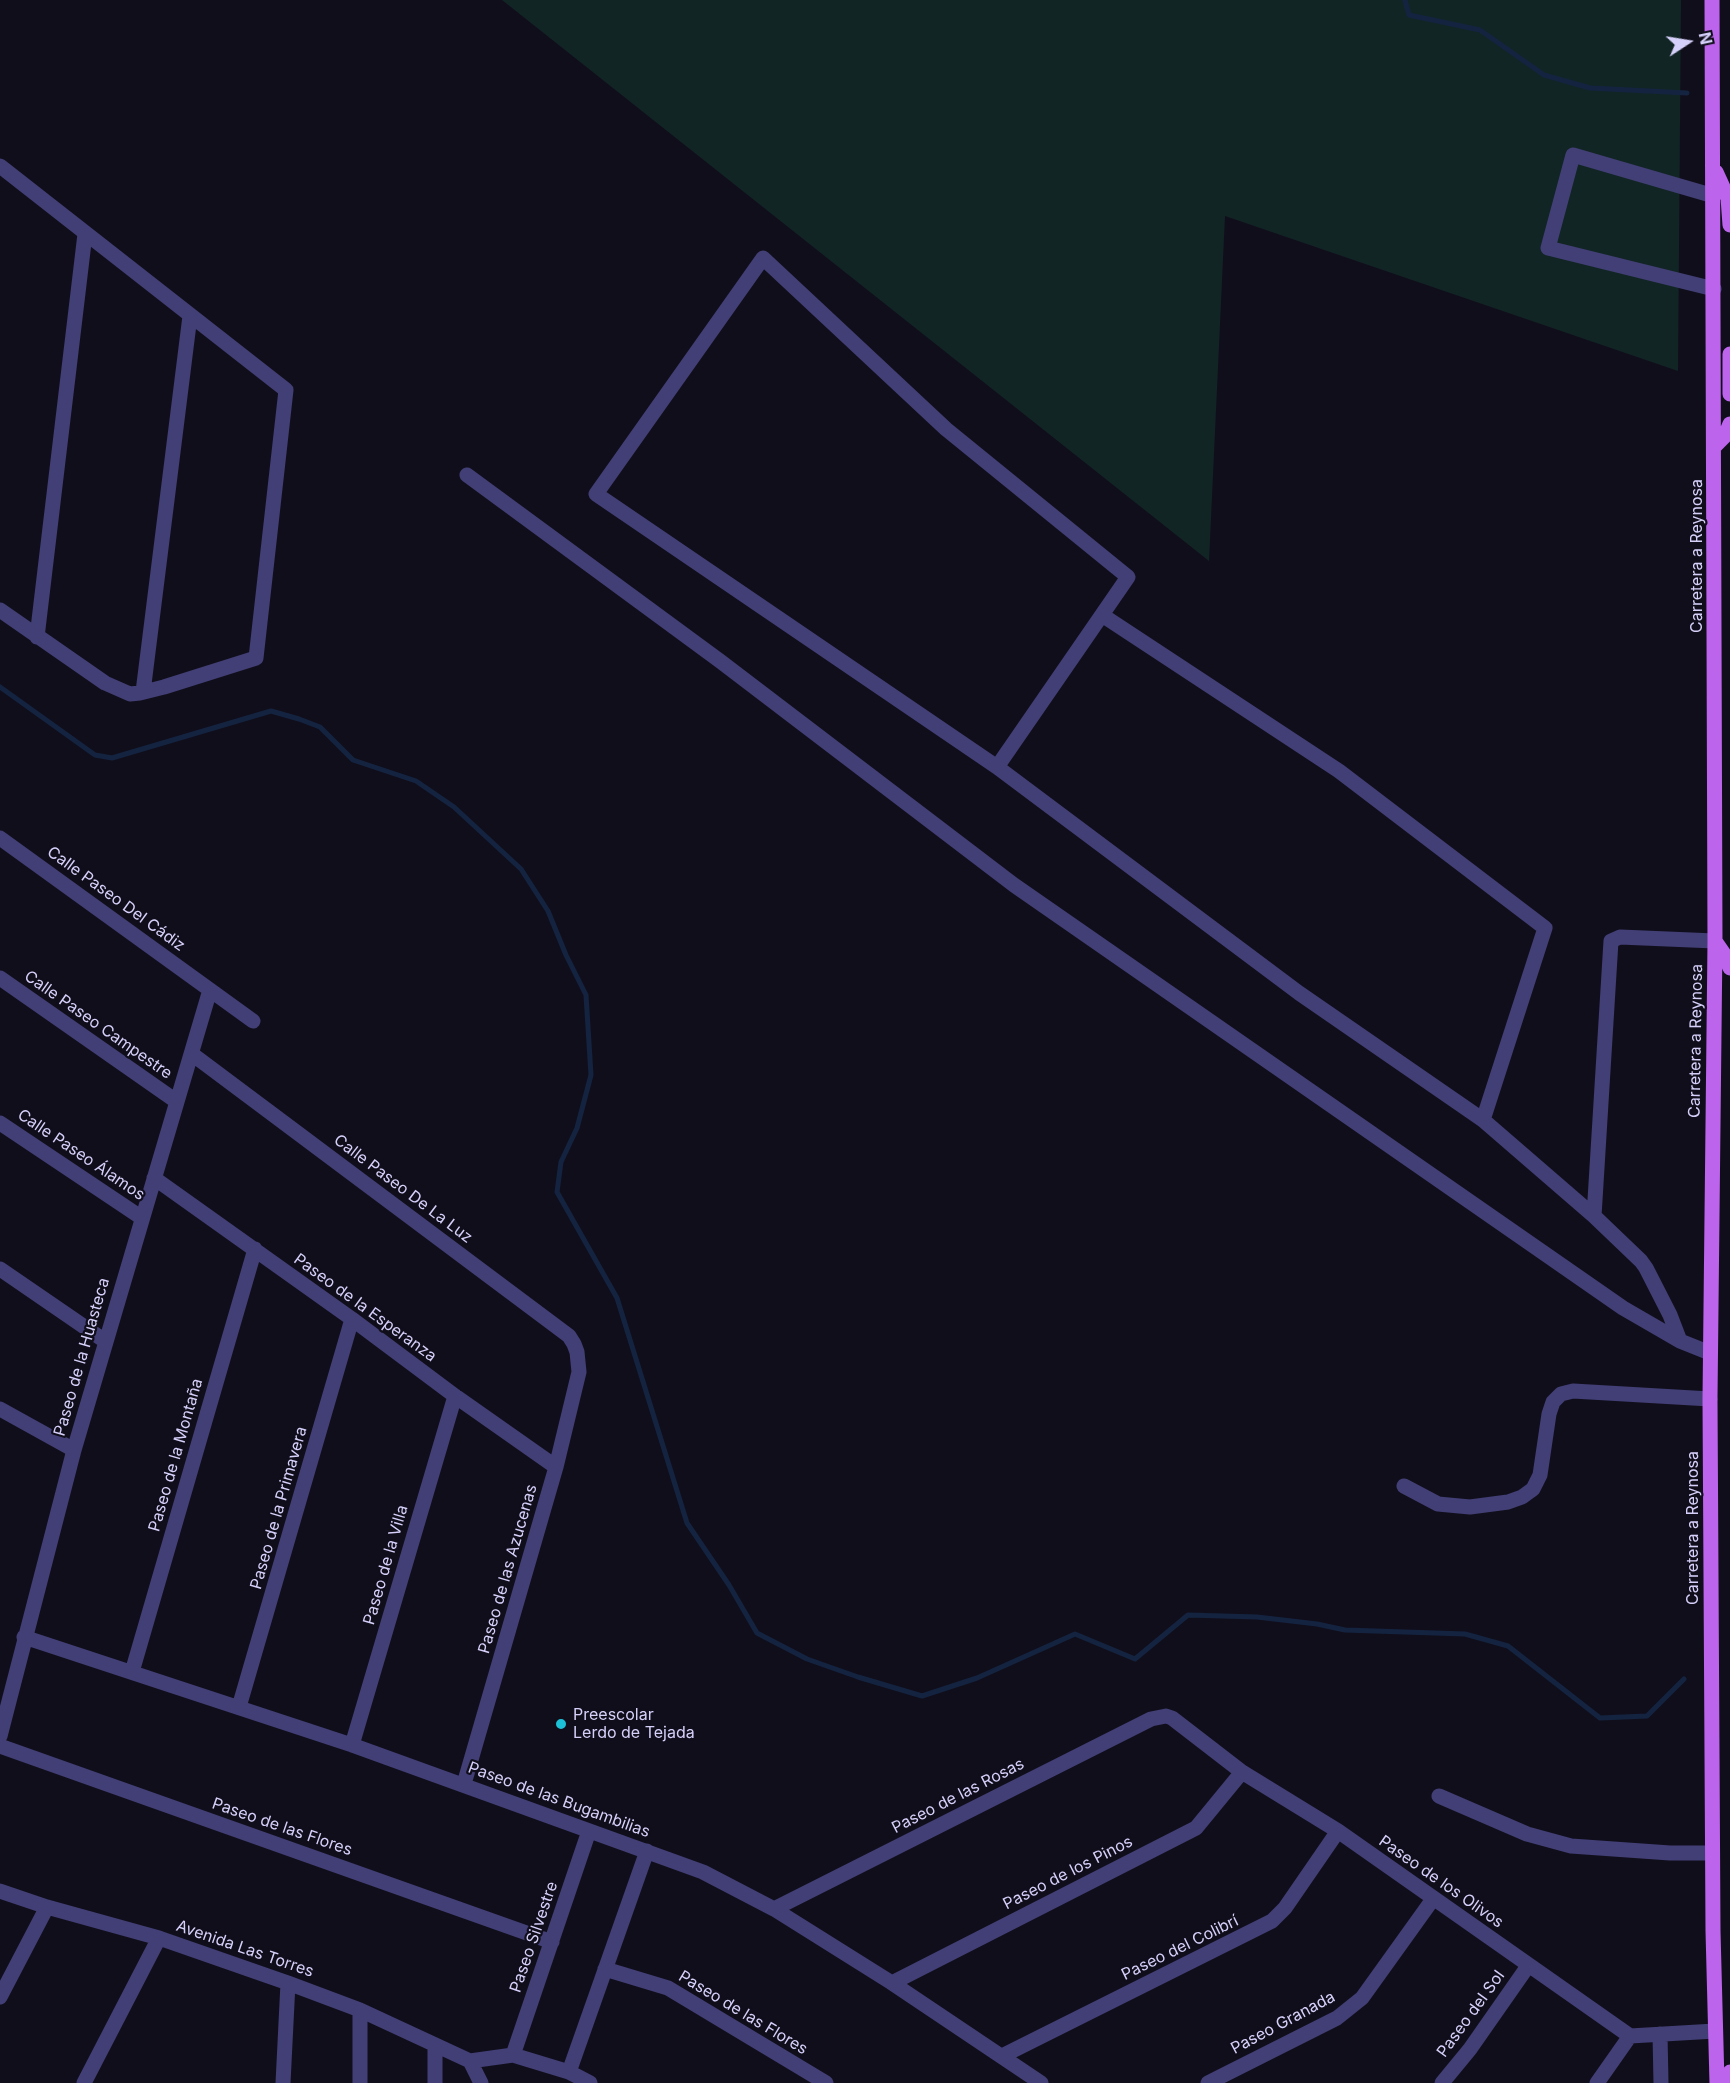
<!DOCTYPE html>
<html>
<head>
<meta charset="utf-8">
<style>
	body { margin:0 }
	#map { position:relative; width:1730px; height:2083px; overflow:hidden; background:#110e1c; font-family:Inter,sans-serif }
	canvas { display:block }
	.north { position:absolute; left:1658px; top:12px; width:60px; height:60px; -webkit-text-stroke:4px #110e1c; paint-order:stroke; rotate:78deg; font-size:16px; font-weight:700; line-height:24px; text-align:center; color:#d5d0f9 }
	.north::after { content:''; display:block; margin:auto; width:21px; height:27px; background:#d5d0f9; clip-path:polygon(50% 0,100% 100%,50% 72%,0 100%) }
</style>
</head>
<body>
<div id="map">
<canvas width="1730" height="2083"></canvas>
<div class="north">N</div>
</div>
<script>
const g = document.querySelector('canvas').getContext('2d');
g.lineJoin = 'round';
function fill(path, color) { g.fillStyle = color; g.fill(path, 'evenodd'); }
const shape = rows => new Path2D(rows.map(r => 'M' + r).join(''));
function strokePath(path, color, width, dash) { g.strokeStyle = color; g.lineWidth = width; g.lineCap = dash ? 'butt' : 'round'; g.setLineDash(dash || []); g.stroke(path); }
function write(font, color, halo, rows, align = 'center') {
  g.font = font + ' Inter,sans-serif'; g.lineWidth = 4.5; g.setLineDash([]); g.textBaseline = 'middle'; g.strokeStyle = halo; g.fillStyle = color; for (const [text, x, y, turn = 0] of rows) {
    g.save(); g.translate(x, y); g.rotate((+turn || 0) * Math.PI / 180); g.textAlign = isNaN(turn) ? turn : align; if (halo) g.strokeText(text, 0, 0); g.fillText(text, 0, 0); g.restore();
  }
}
fill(shape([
	[502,0,1681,0,1678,371,1225,216,1209,561]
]), '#122525');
strokePath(shape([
	[1405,0,1409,15,1480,30,1544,75,1590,88,1687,93],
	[0,687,95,755,112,758,271,711,299,719,320,727,353,760,416,781,454,807,521,869,548,911,566,955,586,995,591,1075,577,1128,561,1162,557,1192,617,1298,687,1523,729,1585,757,1633,807,1659,858,1677,922,1696,977,1678,1075,1634,1135,1659,1188,1615,1257,1617,1317,1624,1345,1630,1465,1634,1508,1646,1600,1718,1647,1716,1684,1679]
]), '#142440', 5);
strokePath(shape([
	[0,166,286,390,256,658,164,687,140,693,130,694,105,683,0,610],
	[1714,196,1573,155,1548,248,1714,289],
	[467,475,720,661,1014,885,1623,1308,1680,1341,1710,1353],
	[1102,615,1339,771,1545,928,1483,1120],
	[37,637,85,234],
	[143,692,190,316],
	[997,767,1128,577,946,429,763,258,596,494,997,767,1299,993,1483,1120,1594,1216,1641,1261,1646,1268,1670,1315,1680,1341],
	[0,838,253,1021],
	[0,978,176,1101],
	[192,1054,569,1336,574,1344,577,1352,579,1372,556,1467,464,1784],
	[0,1123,142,1218],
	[154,1178,352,1319,455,1396,556,1467],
	[1594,1216,1611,941,1620,937,1715,941],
	[0,1269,105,1341],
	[0,1409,74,1450],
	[1404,1486,1438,1504,1470,1507,1508,1502,1522,1497,1533,1489,1540,1475,1549,1414,1553,1402,1561,1394,1573,1391,1710,1399],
	[24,1637,352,1745,703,1872,774,1909,892,1983,1041,2083],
	[132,1672,255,1249],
	[239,1707,352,1319],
	[0,1736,74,1450,210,990],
	[352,1745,455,1396],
	[0,1746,552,1942],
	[1439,1796,1527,1834,1571,1846,1670,1853,1712,1853],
	[0,1891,47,1907,159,1938,288,1983,360,2010,470,2061,513,2055,569,2072,590,2083],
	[774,1909,1151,1719,1166,1716,1172,1718,1242,1772,1338,1831,1630,2036,1715,2031],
	[605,1969,668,1988,826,2083],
	[892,1983,1196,1828,1242,1772],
	[0,1997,47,1907],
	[360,2010,360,2083],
	[1660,2034,1661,2083],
	[513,2055,589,1831],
	[1002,2056,1272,1921,1285,1908,1338,1831],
	[470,2061,481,2083],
	[569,2072,647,1851],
	[84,2083,159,1938],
	[283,2083,288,1983],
	[435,2083,435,2045],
	[1208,2083,1337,2018,1362,1998,1433,1899],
	[1442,2083,1470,2049,1528,1966],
	[1597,2083,1630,2036]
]), '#423f76', 15);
strokePath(shape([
	[1712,0,1715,941,1710,1399,1713,1931,1717,2083],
	[1716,172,1728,198,1730,225],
	[1730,354,1730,394],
	[1715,446,1725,436,1730,424],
	[1715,941,1726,957,1730,968],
	[1730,2083,1730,2072]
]), '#bc64eb', 15);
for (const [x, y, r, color] of [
	[561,1724,6,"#1cc1d8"]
]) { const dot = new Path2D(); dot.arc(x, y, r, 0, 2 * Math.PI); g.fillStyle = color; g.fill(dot); strokePath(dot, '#110e1c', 2); }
write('16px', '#d5d0f9', '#110e1c', [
	["Carretera a Reynosa",1697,556,-90],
	["Calle Paseo Del Cádiz",116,899,36],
	["Calle Paseo Campestre",98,1025,35],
	["Carretera a Reynosa",1696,1041,-89],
	["Calle Paseo Álamos",81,1155,34],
	["Calle Paseo De La Luz",403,1189,37],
	["Paseo de la Esperanza",365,1308,36],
	["Paseo de la Huasteca",82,1357,-74],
	["Paseo de la Montaña",176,1455,-74],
	["Paseo de la Primavera",279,1508,-74],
	["Carretera a Reynosa",1693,1528,-90],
	["Paseo de la Villa",386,1565,-74],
	["Paseo de las Azucenas",508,1569,-74],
	["Paseo de las Rosas",958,1796,-27],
	["Paseo de las Bugambilias",559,1800,20],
	["Paseo de las Flores",282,1827,19],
	["Paseo de los Pinos",1068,1873,-27],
	["Paseo de los Olivos",1441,1882,35],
	["Paseo Silvestre",534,1937,-71],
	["Paseo del Colibrí",1180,1948,-26],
	["Avenida Las Torres",245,1949,19],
	["Paseo de las Flores",743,2013,31],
	["Paseo del Sol",1471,2014,-54],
	["Paseo Granada",1283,2023,-28]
]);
write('16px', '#d5d0f9', '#110e1c', [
	["Preescolar",573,1715],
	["Lerdo de Tejada",573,1733]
], 'left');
</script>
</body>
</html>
